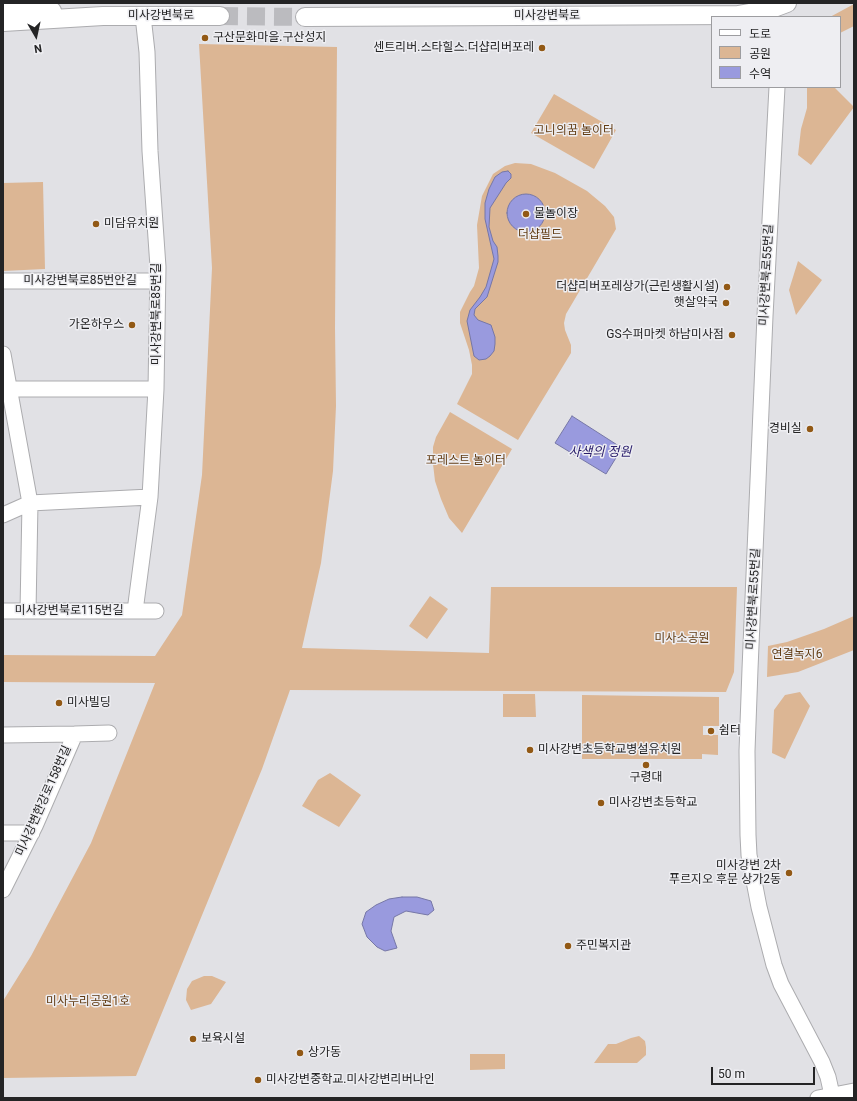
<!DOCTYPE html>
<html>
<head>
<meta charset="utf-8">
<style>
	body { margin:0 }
	#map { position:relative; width:857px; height:1101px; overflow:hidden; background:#e1e1e5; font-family:Roboto,"Noto Sans KR",sans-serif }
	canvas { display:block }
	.frame { position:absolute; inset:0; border:4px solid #242425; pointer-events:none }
	.legend { position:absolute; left:711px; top:16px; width:130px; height:72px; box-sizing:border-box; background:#eeeef2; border:1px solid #9d9da0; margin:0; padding:5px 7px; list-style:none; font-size:12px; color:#242425 }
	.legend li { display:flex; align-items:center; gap:8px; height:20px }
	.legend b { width:20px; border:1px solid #9d9da0 }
	.north { position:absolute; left:16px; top:16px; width:40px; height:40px; -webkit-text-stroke:3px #eeeef2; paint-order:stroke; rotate:171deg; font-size:11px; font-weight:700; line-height:16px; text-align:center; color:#242425 }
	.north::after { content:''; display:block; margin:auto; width:14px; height:18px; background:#242425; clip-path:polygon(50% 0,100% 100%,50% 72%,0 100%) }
	.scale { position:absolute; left:711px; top:1067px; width:104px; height:18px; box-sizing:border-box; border:2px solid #242425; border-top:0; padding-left:5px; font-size:12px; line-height:14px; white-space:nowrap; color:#242425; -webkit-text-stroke:3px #eeeef2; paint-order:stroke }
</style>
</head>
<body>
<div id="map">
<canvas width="857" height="1101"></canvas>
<div class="frame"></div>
<ul class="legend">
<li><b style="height:5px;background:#fff"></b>도로</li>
<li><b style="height:11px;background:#dcb694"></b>공원</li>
<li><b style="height:11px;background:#999ade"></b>수역</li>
</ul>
<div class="north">N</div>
<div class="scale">50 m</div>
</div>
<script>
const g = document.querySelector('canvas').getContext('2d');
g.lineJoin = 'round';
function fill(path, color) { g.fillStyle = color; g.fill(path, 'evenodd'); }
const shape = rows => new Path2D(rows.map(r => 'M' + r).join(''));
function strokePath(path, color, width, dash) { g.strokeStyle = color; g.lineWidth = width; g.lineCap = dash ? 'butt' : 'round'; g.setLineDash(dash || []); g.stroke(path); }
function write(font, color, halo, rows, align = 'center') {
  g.font = font + ' Roboto,"Noto Sans KR",sans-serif'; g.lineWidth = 3; g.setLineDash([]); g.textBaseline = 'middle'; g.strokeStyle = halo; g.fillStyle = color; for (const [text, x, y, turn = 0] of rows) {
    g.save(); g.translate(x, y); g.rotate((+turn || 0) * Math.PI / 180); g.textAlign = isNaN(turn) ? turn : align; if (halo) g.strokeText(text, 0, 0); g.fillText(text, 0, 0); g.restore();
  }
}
fill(shape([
	[854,4,854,26,840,33,840,17,830,17],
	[199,44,337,47,335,328,336,406,333,471,321,563,302,648,489,653,491,587,737,587,734,672,726,692,290,690,262,769,136,1076,3,1078,3,1001,31,956,91,843,155,683,3,682,3,655,155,656,182,615,202,475,212,268],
	[807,87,834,87,854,107,811,165,798,155,801,129,807,108],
	[554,94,616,130,594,169,531,133],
	[515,163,531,164,555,173,587,191,605,206,614,217,616,229,566,314,564,323,565,330,571,345,571,353,518,440,457,404,472,374,472,365,469,350,460,323,460,312,470,292,474,286,479,268,477,225,482,196,493,174,505,166],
	[43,182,45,269,3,271,3,183],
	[798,261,822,280,796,315,789,290],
	[450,412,512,449,462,533,449,518,441,499,435,481,433,464,433,447,436,437],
	[430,596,448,609,427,639,409,626],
	[854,616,854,650,798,672,767,677,768,646,787,642,824,629],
	[800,692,810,706,785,759,772,753,774,710,785,695],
	[503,694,535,694,536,717,503,717],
	[582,695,719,697,719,726,703,726,703,735,718,735,718,755,702,754,702,759,582,759],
	[330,773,361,795,339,827,302,806,318,780],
	[204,976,212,976,226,982,211,1004,191,1010,186,1000,187,989,192,981],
	[639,1036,645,1041,646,1047,646,1055,637,1063,594,1063,608,1044,616,1044,631,1038],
	[470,1054,505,1054,505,1069,470,1070]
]), '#dcb694');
const water = shape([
	[508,171,511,174,511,178,506,183,490,208,489,227,493,241,497,247,498,256,498,262,487,297,475,309,474,315,478,320,491,325,495,337,495,344,494,351,490,356,486,359,479,360,474,356,467,321,470,310,480,297,486,287,494,259,485,219,485,203,489,189,495,177,502,172,508,171],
	'507 213a19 19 0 1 1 38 0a19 19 0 1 1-38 0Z',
	[572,416,622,448,606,474,555,443,572,416],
	[402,897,417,897,431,901,434,910,428,915,406,911,394,917,391,931,397,948,385,951,377,947,367,937,362,924,366,912,376,905,389,899,402,897]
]);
fill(water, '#999ade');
strokePath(water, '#7677a6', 1);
strokePath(shape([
	[220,16,305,17]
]), '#bbbbbf', 18, [18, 9]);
const minor = shape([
	[777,87,765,316,750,669,747,751,748,835,749,855,759,907,774,965,781,984,822,1062,828,1077,832,1095],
	[3,281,157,281],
	[3,354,30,503,28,611],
	[3,393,9,389,156,389],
	[3,515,30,503,150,497],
	[3,611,156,611],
	[135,611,150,497,156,389,158,267,150,151,147,52,143,16],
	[75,734,109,733],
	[3,735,75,734,35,826,3,890],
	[3,833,32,833],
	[818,1098,854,1091]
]);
const major = shape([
	[3,5,52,11],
	[305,17,738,15,771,9,787,3],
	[3,22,103,16,220,16]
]);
strokePath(minor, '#acacaf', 17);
strokePath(major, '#acacaf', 20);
strokePath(minor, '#fff', 15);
strokePath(major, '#fff', 18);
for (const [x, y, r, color] of [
	[205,38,4,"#925915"],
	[542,48,4,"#925915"],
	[526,214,4,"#925915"],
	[96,224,4,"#925915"],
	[727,287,4,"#925915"],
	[726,303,4,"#925915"],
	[132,325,4,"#925915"],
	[732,335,4,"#925915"],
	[810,429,4,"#925915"],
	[59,703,4,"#925915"],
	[711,731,4,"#925915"],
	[530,750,4,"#925915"],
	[646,765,4,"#925915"],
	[601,803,4,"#925915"],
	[789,873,4,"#925915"],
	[568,946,4,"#925915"],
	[193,1039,4,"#925915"],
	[300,1053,4,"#925915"],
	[258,1080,4,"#925915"]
]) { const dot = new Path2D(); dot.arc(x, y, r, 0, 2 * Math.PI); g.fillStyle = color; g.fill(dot); strokePath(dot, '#eeeef2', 1.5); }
write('12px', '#242425', '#eeeef2', [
	["미사강변북로",161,16],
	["미사강변북로",547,16],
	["미사강변북로55번길",767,275,-87],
	["미사강변북로85번안길",80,281],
	["미사강변북로85번길",157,314,-90],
	["미사강변북로55번길",754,599,-87],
	["미사강변북로115번길",69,611],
	["미사강변한강로158번길",44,801,-66]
]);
write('12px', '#242425', '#eeeef2', [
	["구산문화마을.구산성지",213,38],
	["센트리버.스타힐스.더샵리버포레",534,48,"right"],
	["물놀이장",534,214],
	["미담유치원",104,224],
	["더샵리버포레상가(근린생활시설)",719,287,"right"],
	["햇살약국",718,303,"right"],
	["가온하우스",124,325,"right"],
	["GS수퍼마켓 하남미사점",724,335,"right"],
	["경비실",802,429,"right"],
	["미사빌딩",67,703],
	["쉼터",719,731],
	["미사강변초등학교병설유치원",538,750],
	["구령대",646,778,"center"],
	["미사강변초등학교",609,803],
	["미사강변 2차",781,866,"right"],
	["푸르지오 후문 상가2동",781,880,"right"],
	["주민복지관",576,946],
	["보육시설",201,1039],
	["상가동",308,1053],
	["미사강변중학교.미사강변리버나인",266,1080]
], 'left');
write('12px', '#633d14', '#eeeef2', [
	["고니의꿈 놀이터",574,131],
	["더샵필드",540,235],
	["포레스트 놀이터",466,461],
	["미사소공원",682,639],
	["연결녹지6",797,655],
	["미사누리공원1호",88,1002]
]);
write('italic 13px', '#291d6b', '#eeeef2', [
	["사색의 정원",600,453]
]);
</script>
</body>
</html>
